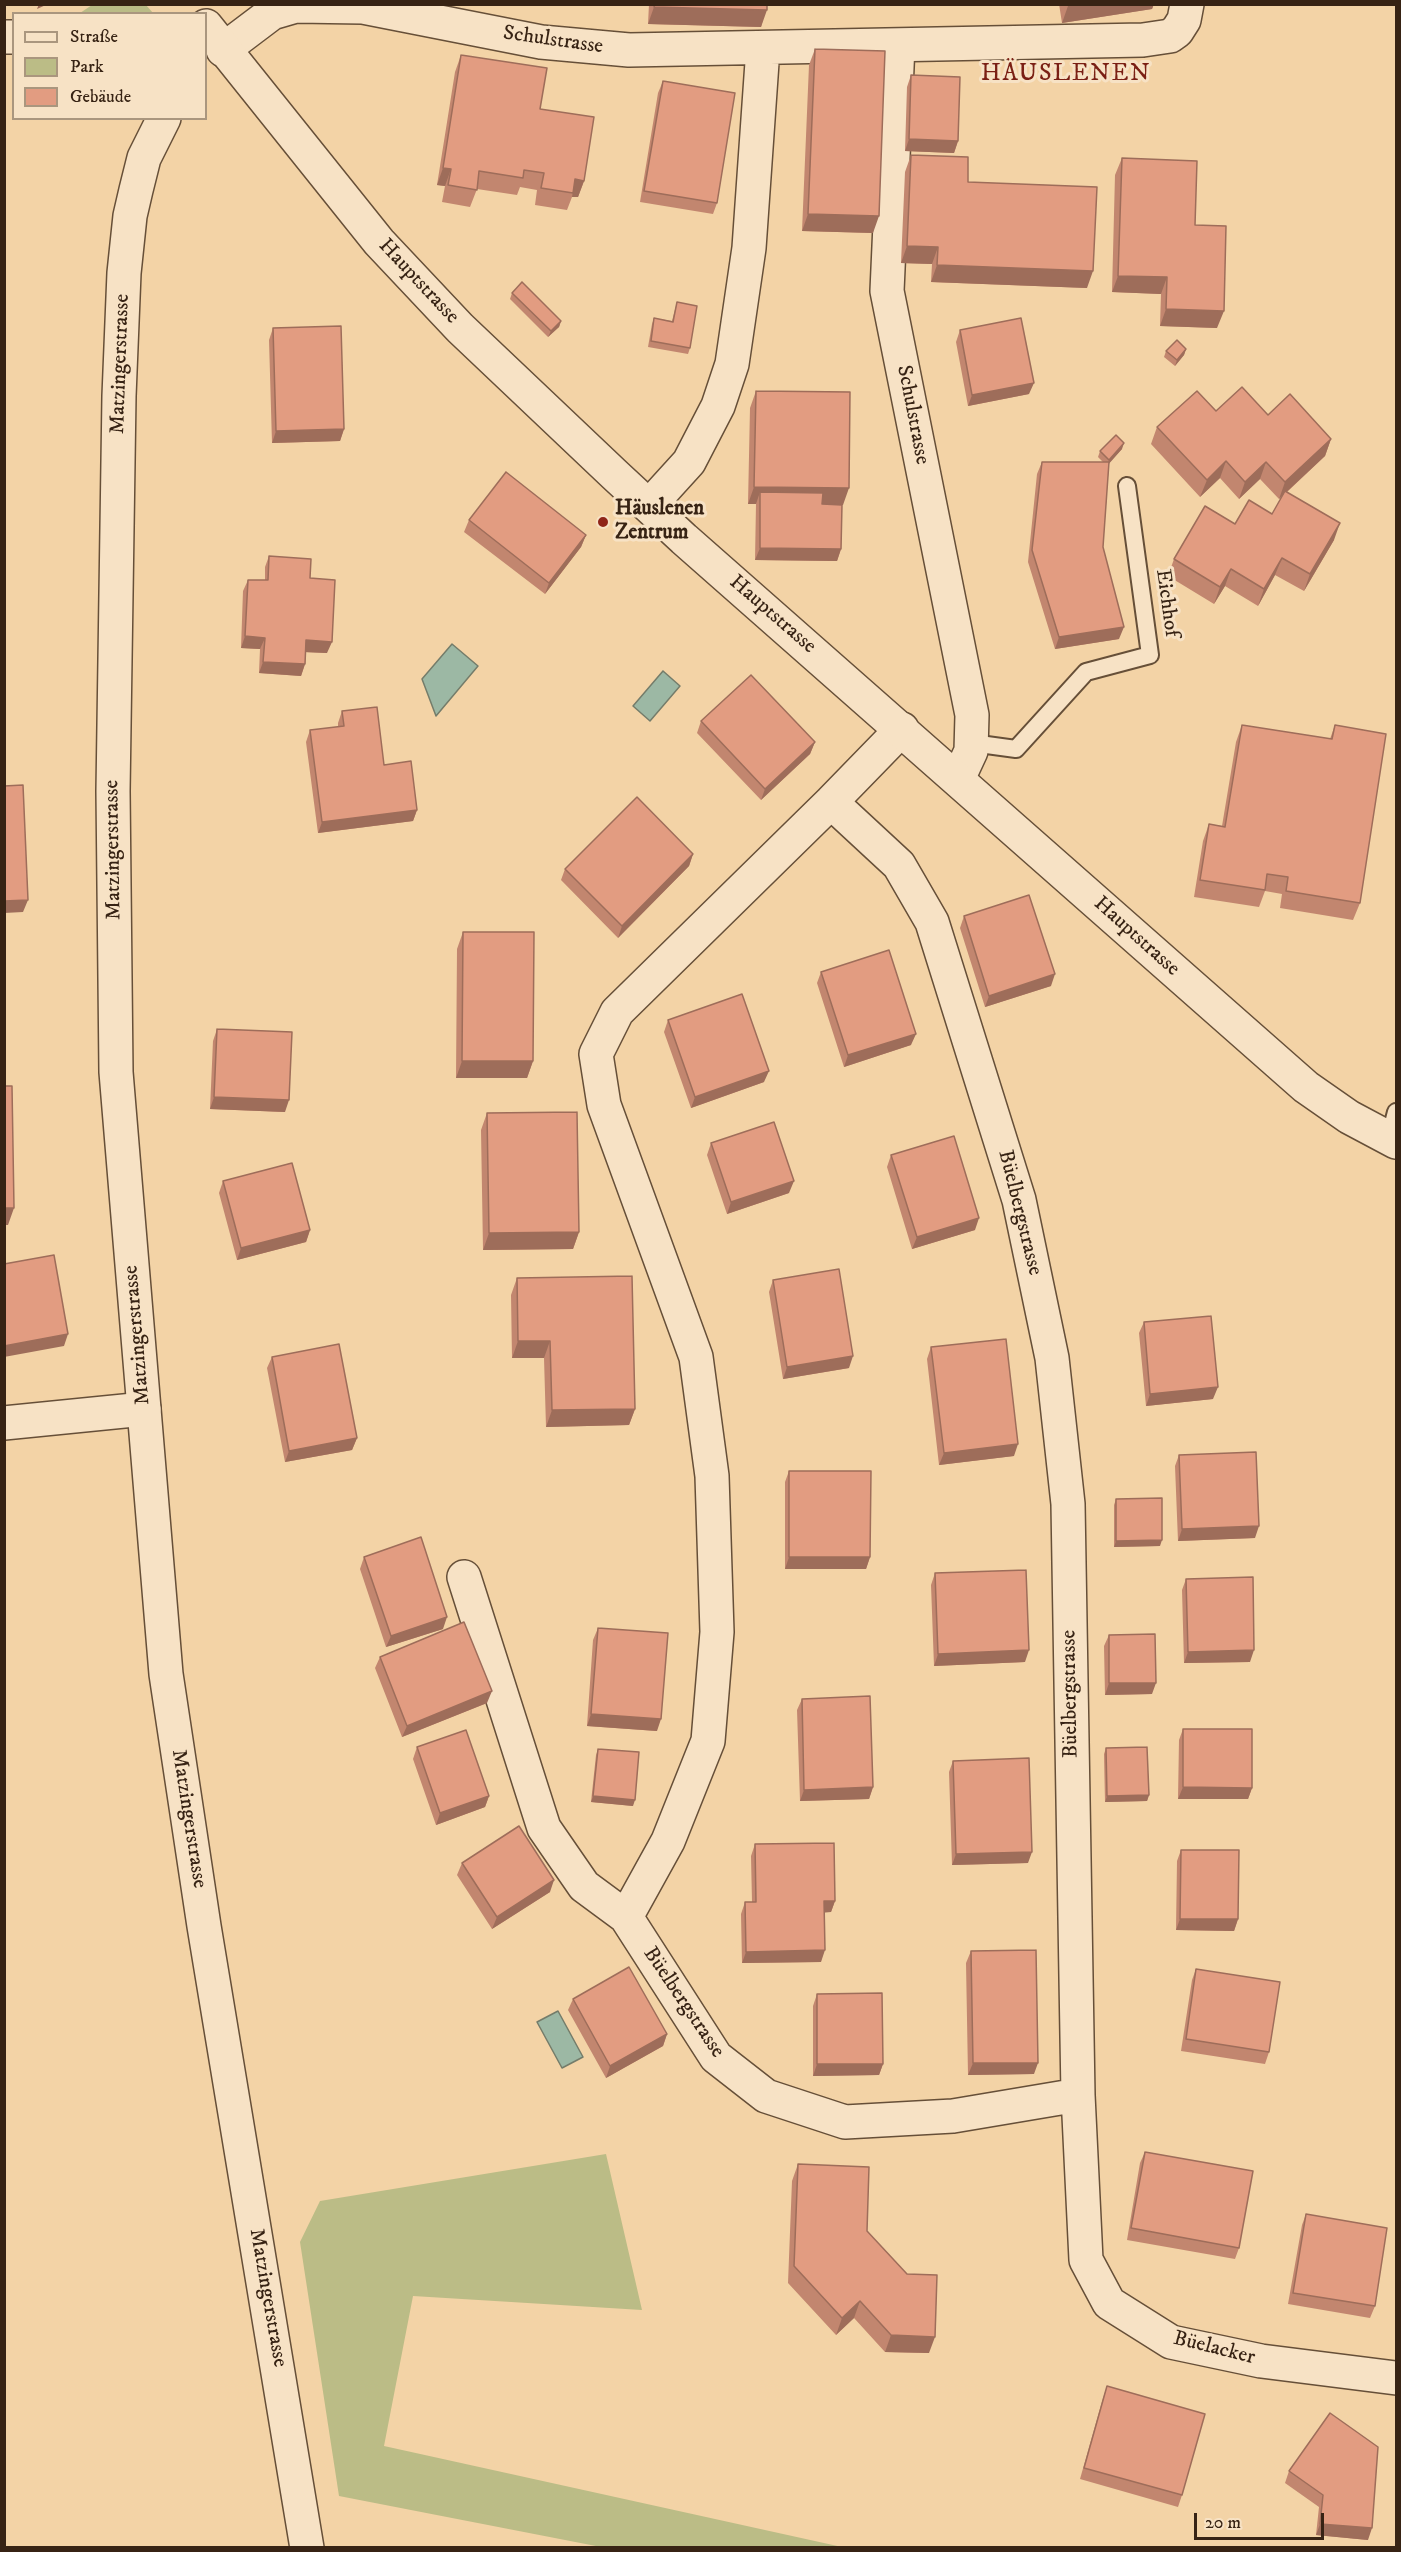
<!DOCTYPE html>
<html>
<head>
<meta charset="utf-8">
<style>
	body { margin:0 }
	#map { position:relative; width:1401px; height:2552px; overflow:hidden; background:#f3d3a6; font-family:"IM FELL DW Pica",serif }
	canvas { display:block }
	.frame { position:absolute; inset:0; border:6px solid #372314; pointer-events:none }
	.legend { position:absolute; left:12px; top:12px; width:195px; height:108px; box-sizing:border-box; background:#f7e2c5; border:2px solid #aa967e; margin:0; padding:8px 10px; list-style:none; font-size:18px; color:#372314 }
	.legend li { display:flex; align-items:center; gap:12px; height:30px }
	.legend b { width:30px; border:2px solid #aa967e }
	.scale { position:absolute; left:1194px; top:2513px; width:130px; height:27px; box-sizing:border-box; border:3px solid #372314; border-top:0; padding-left:8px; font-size:18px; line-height:21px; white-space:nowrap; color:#372314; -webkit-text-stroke:4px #f7e2c5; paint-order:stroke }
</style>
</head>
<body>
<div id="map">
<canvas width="1401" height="2552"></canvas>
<div class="frame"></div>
<ul class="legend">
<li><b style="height:8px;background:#f7e2c5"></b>Straße</li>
<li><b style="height:16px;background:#bbbc86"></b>Park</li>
<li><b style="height:16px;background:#e29c81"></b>Gebäude</li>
</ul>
<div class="scale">20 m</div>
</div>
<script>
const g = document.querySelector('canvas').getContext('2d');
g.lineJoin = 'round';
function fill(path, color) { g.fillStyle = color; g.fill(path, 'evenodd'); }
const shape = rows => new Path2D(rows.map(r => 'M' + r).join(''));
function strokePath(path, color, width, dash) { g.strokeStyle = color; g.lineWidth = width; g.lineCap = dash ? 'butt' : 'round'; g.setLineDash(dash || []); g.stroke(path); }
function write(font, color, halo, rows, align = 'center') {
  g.font = font + ' "IM FELL DW Pica",serif'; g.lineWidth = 6; g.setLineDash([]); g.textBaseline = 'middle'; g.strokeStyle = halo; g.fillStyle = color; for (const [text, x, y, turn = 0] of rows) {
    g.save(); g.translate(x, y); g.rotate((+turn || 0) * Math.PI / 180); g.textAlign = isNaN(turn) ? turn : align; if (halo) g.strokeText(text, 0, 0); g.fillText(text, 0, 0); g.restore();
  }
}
fill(shape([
	[92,5,146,5,153,13,80,13],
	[606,2154,642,2310,413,2296,384,2446,842,2547,601,2547,339,2496,300,2242,320,2201]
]), '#bbbc86');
const water = shape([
	[452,644,478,666,436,716,422,679,452,644],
	[663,671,680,686,650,721,633,706,663,671],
	[558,2011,583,2057,562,2068,537,2022,558,2011]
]);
fill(water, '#9cb8a4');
strokePath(water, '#747c6a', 1.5);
const service = shape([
	[972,743,1016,749,1086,672,1150,655,1127,486],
	[1389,1139,1396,1112]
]);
const minor = shape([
	[4,37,14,37],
	[898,45,887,291,972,715,971,751,958,779],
	[223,50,272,13,296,6,363,7,541,42,629,50,1143,40,1170,36,1177,31,1184,20,1187,4],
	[649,506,689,462,718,406,732,364,749,248,763,48],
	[831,802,899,865,932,922,1019,1200,1052,1358,1068,1504,1078,2095,953,2116,845,2122,766,2096,716,2057,626,1917,668,1841,708,1741,717,1632,712,1476,696,1357,604,1105,596,1054,617,1012,831,802,902,729],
	[4,1423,144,1409],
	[464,1577,544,1828,584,1886,626,1917],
	[1078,2095,1086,2260,1109,2303,1171,2342,1261,2361,1396,2378]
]);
const tertiary = shape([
	[206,26,379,242,460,328,615,475,684,539,1306,1087,1349,1117,1396,1142],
	[164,118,144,158,136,190,130,216,124,273,119,396,113,791,116,1072,166,1674,204,1926,307,2548]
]);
strokePath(service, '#664f38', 20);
strokePath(minor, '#664f38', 36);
strokePath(tertiary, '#664f38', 36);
strokePath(service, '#f7e2c5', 16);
strokePath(minor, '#f7e2c5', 33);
strokePath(tertiary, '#f7e2c5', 33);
fill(shape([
	[649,4,767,4,761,27,648,24],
	[1059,4,1154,4,1152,9,1062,23],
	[815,49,873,233,802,231,809,65],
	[461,55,540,109,584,181,578,197,572,197,567,210,535,205,537,190,520,187,517,195,477,189,470,207,442,202,445,186,437,185,455,72],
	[911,75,958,141,954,153,905,151,907,87],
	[663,81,717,203,713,214,640,202,658,93],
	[911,155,968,182,1087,288,931,282,932,264,901,263,905,172],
	[1122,158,1195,225,1217,328,1160,326,1161,294,1112,292,1115,175],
	[512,293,561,321,559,327,548,337,510,299],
	[677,302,690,348,688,354,648,347,652,324,654,318,672,321],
	[273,328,344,429,340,441,272,443,269,340],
	[960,330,1029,394,968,406,956,342],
	[1186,349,1184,355,1175,366,1164,357,1166,351],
	[756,391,842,505,841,549,837,561,755,560,756,504,748,504,750,408],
	[1216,411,1268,415,1331,439,1325,456,1287,492,1334,540,1304,591,1275,575,1258,606,1225,586,1214,604,1168,576,1174,559,1235,524,1272,514,1282,496,1279,499,1260,479,1239,499,1220,478,1200,497,1151,444,1157,427],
	[1122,449,1109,463,1103,547,1119,639,1055,649,1028,562,1037,474,1042,462,1103,462,1098,457,1100,451],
	[469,520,586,535,581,547,545,594,464,532],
	[269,556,310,578,327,653,306,652,305,664,301,676,259,673,260,649,241,648,243,591,248,580,265,580,265,567],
	[342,711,384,765,417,810,413,821,318,833,306,742,310,730,338,727,338,723],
	[701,721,815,742,810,754,761,800,697,733],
	[1242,725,1330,739,1335,725,1360,903,1353,920,1280,908,1282,894,1265,891,1259,907,1194,897,1203,841,1209,824,1222,826,1236,742],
	[693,854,689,866,618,938,561,880,565,869],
	[964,916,1051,986,985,1007,960,928],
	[463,932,533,1061,527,1078,456,1078,457,949],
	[821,972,911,1045,844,1067,817,983],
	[668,1020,764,1082,691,1108,664,1032],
	[217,1029,285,1112,210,1109,213,1041],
	[487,1113,579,1232,573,1249,483,1250,481,1130],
	[711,1143,789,1193,727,1214,707,1155],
	[891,1155,975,1230,912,1249,887,1167],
	[223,1181,310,1230,306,1242,237,1260,219,1193],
	[517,1278,635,1409,629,1425,546,1427,544,1358,512,1358,511,1295],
	[773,1280,849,1368,783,1379,769,1292],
	[1144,1322,1213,1399,1146,1406,1139,1333],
	[931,1347,1014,1456,939,1465,927,1359],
	[272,1357,357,1438,352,1450,285,1462,267,1368],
	[1179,1455,1255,1538,1178,1541,1175,1466],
	[789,1471,870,1557,866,1569,785,1569,785,1482],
	[1116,1499,1160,1546,1114,1547,1114,1505],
	[364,1557,443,1629,386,1647,360,1569],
	[935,1573,1025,1662,934,1666,931,1585],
	[1186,1579,1250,1662,1184,1663,1182,1590],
	[598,1628,657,1731,587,1726,593,1640],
	[1109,1635,1152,1694,1105,1695,1104,1646],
	[380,1657,487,1703,402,1737,375,1668],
	[802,1699,873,1787,869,1799,800,1801,797,1710],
	[1183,1729,1252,1788,1248,1799,1178,1799,1179,1740],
	[417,1747,489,1796,485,1807,436,1825,413,1759],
	[1106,1748,1149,1795,1147,1801,1105,1802,1104,1754],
	[598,1749,633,1806,591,1802,596,1755],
	[953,1761,1028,1863,952,1865,949,1772],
	[755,1844,835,1901,831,1912,824,1912,821,1962,742,1963,741,1914,745,1902,752,1902,751,1856],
	[1181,1850,1238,1919,1234,1931,1176,1930,1177,1861],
	[462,1863,550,1892,492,1929,457,1875],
	[971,1951,1034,2074,968,2075,966,1963],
	[1196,1969,1269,2052,1265,2064,1181,2051,1192,1980],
	[817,1994,883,2064,879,2075,813,2076,813,2006],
	[573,1999,667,2034,663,2046,606,2078,568,2010],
	[1145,2152,1239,2248,1235,2259,1127,2240,1140,2163],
	[798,2164,867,2231,929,2353,885,2352,854,2318,836,2335,788,2283,792,2181],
	[1306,2214,1375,2306,1370,2318,1288,2304,1302,2225],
	[1107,2386,1182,2495,1178,2507,1080,2479,1103,2398],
	[1330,2413,1368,2540,1316,2535,1319,2507,1285,2483,1289,2471]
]), '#c2866f');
fill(shape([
	[39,4,48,4,37,9],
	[1077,4,1154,4,1152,9,1062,23,1068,6],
	[654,7,767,10,761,27,648,24],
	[909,139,958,141,954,153,905,151],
	[443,168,451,169,445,186,437,185],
	[575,179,584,181,578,197,572,197],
	[808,214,879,216,873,233,802,231],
	[907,246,938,247,932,264,901,263],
	[937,265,1093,271,1087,288,931,282],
	[1118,276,1167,277,1161,294,1112,292],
	[1166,309,1224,311,1217,328,1160,326],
	[561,321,559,327,548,337,551,331],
	[1186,349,1184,355,1175,366,1177,360],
	[1034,383,1029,394,968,406,972,395],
	[344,429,340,441,272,443,276,431],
	[1331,439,1325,456,1279,499,1285,482],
	[1124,443,1122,449,1107,466,1109,460],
	[1226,461,1220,478,1200,497,1207,480],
	[1266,462,1260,479,1239,499,1245,482],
	[754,487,849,488,843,505,760,504,760,492,756,504,748,504],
	[1340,523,1334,540,1304,591,1310,574],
	[586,535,581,547,545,594,549,583],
	[760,548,841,549,837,561,755,560],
	[1282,558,1275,575,1258,606,1264,589],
	[1231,569,1225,586,1214,604,1220,587],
	[1124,627,1119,639,1055,649,1059,637],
	[245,636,265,638,260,649,241,648],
	[306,640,332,642,327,653,302,652],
	[263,662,305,664,301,676,259,673],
	[815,742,810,754,761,800,765,789],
	[417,810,413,821,318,833,322,822],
	[693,854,689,866,618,938,622,926],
	[28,900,23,912,4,913,4,901],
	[1055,974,1051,986,985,1007,989,996],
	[916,1034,911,1045,844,1067,848,1055],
	[462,1061,533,1061,527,1078,456,1078],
	[769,1071,764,1082,691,1108,695,1097],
	[214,1097,289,1100,285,1112,210,1109],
	[794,1181,789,1193,727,1214,731,1202],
	[4,1208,14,1208,8,1225,4,1225],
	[979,1218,975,1230,912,1249,917,1237],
	[310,1230,306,1242,237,1260,241,1248],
	[579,1232,573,1249,483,1250,489,1233],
	[68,1334,64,1346,4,1357,4,1346],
	[518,1341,550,1341,544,1358,512,1358],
	[853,1356,849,1368,783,1379,787,1367],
	[1218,1387,1213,1399,1146,1406,1150,1394],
	[635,1409,629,1425,546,1427,552,1410],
	[357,1438,352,1450,285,1462,289,1451],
	[1018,1444,1014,1456,939,1465,944,1453],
	[1259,1526,1255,1538,1178,1541,1182,1529],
	[1162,1540,1160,1546,1114,1547,1116,1541],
	[789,1557,870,1557,866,1569,785,1569],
	[447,1617,443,1629,386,1647,391,1636],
	[1029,1650,1025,1662,934,1666,938,1654],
	[1254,1650,1250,1662,1184,1663,1188,1652],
	[1109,1683,1156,1683,1152,1694,1105,1695],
	[492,1691,487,1703,402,1737,407,1726],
	[591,1714,661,1719,657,1731,587,1726],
	[873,1787,869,1799,800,1801,804,1790],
	[1183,1787,1252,1788,1248,1799,1178,1799],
	[1149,1795,1147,1801,1105,1802,1107,1796],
	[489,1796,485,1807,436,1825,440,1813],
	[593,1796,635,1800,633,1806,591,1802],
	[1032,1852,1028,1863,952,1865,956,1854],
	[554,1880,550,1892,492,1929,497,1917],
	[824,1901,835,1901,831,1912,820,1913],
	[1180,1919,1238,1919,1234,1931,1176,1930],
	[825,1950,821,1962,742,1963,746,1952],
	[667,2034,663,2046,606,2078,610,2066],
	[973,2063,1038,2063,1034,2074,968,2075],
	[817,2064,883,2064,879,2075,813,2076],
	[860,2301,854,2318,836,2335,842,2318],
	[891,2335,935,2337,929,2353,885,2352],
	[1320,2524,1372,2528,1368,2540,1316,2535]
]), '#9e6d5a');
const building = shape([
	[655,4,767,4,767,10,654,7,655,4],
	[815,49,885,51,879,216,808,214,815,49],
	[461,55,547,68,540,109,594,117,584,181,575,179,573,193,541,188,544,173,524,170,523,178,479,171,477,190,448,185,451,169,443,168,461,55],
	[911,75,960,77,958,141,909,139,911,75],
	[663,81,735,93,717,203,644,191,663,81],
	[911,155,968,157,968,182,1097,187,1093,271,937,265,938,247,907,246,911,155],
	[1122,158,1197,161,1195,225,1226,226,1224,311,1166,309,1167,277,1118,276,1122,158],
	[522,282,561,321,551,331,512,293,522,282],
	[677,302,697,306,690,348,651,341,654,318,673,322,677,302],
	[1021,318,1034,383,972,395,960,330,1021,318],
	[341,326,344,429,276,431,273,328,341,326],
	[1177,340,1186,349,1177,360,1166,351,1177,340],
	[1242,387,1268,415,1290,394,1331,439,1285,482,1266,462,1245,482,1226,461,1207,480,1157,427,1197,391,1216,411,1242,387],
	[756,391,850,392,849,488,754,487,756,391],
	[1116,435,1124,443,1109,460,1100,451,1116,435],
	[1042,462,1109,462,1103,547,1124,627,1059,637,1032,550,1042,462],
	[506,472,586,535,549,583,469,520,506,472],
	[1285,491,1340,523,1310,574,1282,558,1264,589,1231,569,1220,587,1174,559,1205,506,1235,524,1249,500,1272,514,1285,491],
	[760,492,823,493,822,504,842,505,841,549,760,548,760,492],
	[269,556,311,559,310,578,335,580,332,642,306,640,305,664,263,662,265,638,245,636,248,580,268,580,269,556],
	[751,675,815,742,765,789,701,721,751,675],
	[377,707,384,765,411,761,417,810,322,822,310,730,344,726,342,711,377,707],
	[1242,725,1332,739,1335,725,1386,734,1360,903,1286,891,1288,877,1267,874,1265,890,1200,880,1209,824,1225,827,1242,725],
	[23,785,28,900,4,901,4,786,23,785],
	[637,797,693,854,622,926,565,869,637,797],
	[1029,895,1055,974,989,996,964,916,1029,895],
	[463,932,534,932,533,1061,462,1061,463,932],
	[889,950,916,1034,848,1055,821,972,889,950],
	[742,994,769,1071,695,1097,668,1020,742,994],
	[217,1029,292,1032,289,1100,214,1097,217,1029],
	[4,1086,12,1086,14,1208,4,1208,4,1086],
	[577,1112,579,1232,489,1233,487,1113,577,1112],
	[774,1122,794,1181,731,1202,711,1143,774,1122],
	[954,1136,979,1218,917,1237,891,1155,954,1136],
	[292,1163,310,1230,241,1248,223,1181,292,1163],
	[54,1255,68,1334,4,1346,4,1264,54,1255],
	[839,1269,853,1356,787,1367,773,1280,839,1269],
	[632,1276,635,1409,552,1410,550,1341,518,1341,517,1278,632,1276],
	[1211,1316,1218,1387,1150,1394,1144,1322,1211,1316],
	[1006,1339,1018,1444,944,1453,931,1347,1006,1339],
	[339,1344,357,1438,289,1451,272,1357,339,1344],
	[1256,1452,1259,1526,1182,1529,1179,1455,1256,1452],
	[789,1471,871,1471,870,1557,789,1557,789,1471],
	[1162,1498,1162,1540,1116,1541,1116,1499,1162,1498],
	[421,1537,447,1617,391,1636,364,1557,421,1537],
	[1026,1570,1029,1650,938,1654,935,1573,1026,1570],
	[1253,1577,1254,1650,1188,1652,1186,1579,1253,1577],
	[464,1622,492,1691,407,1726,380,1657,464,1622],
	[598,1628,668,1633,661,1719,591,1714,598,1628],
	[1155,1634,1156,1683,1109,1683,1109,1635,1155,1634],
	[870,1696,873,1787,804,1790,802,1699,870,1696],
	[1183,1729,1252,1729,1252,1788,1183,1787,1183,1729],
	[466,1730,489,1796,440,1813,417,1747,466,1730],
	[1147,1747,1149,1795,1107,1796,1106,1748,1147,1747],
	[598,1749,639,1752,635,1800,593,1796,598,1749],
	[1029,1758,1032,1852,956,1854,953,1761,1029,1758],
	[519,1826,554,1880,497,1917,462,1863,519,1826],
	[834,1843,835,1901,824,1901,825,1950,746,1952,745,1902,756,1902,755,1844,834,1843],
	[1181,1850,1239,1850,1238,1919,1180,1919,1181,1850],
	[1036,1950,1038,2063,973,2063,971,1951,1036,1950],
	[629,1967,667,2034,610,2066,573,1999,629,1967],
	[1196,1969,1280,1982,1269,2052,1186,2039,1196,1969],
	[882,1993,883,2064,817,2064,817,1994,882,1993],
	[1145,2152,1253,2171,1239,2248,1131,2228,1145,2152],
	[798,2164,869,2167,867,2231,907,2274,937,2275,935,2337,891,2335,860,2301,842,2318,794,2266,798,2164],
	[1306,2214,1387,2228,1375,2306,1293,2293,1306,2214],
	[1107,2386,1205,2414,1182,2495,1084,2468,1107,2386],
	[1330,2413,1378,2447,1372,2528,1320,2524,1323,2495,1289,2471,1330,2413]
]);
fill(building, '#e29c81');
strokePath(building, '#9e6d5a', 1.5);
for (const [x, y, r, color] of [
	[603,522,6,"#8f2418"]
]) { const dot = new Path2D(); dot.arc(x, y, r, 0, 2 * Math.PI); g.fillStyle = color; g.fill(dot); strokePath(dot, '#f7e2c5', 2); }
write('21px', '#372314', '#f7e2c5', [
	["Schulstrasse",553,41,8],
	["Hauptstrasse",418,282,47],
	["Matzingerstrasse",121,364,-88],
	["Schulstrasse",912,415,79],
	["Eichhof",1166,603,82],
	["Hauptstrasse",772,615,41],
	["Matzingerstrasse",114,850,-91],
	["Hauptstrasse",1136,937,42],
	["Büelbergstrasse",1019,1213,76],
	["Matzingerstrasse",138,1335,-95],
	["Büelbergstrasse",1071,1694,-91],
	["Matzingerstrasse",188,1819,81],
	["Büelbergstrasse",683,2003,56],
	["Matzingerstrasse",267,2298,80],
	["Büelacker",1214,2349,14]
]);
write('bold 21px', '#372314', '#f7e2c5', [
	["Häuslenen",615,510],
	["Zentrum",615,534]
], 'left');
g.letterSpacing = '1.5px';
write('24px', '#7a1f14', '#f7e2c5', [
	["HÄUSLENEN",1066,75]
]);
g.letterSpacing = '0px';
</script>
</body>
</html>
